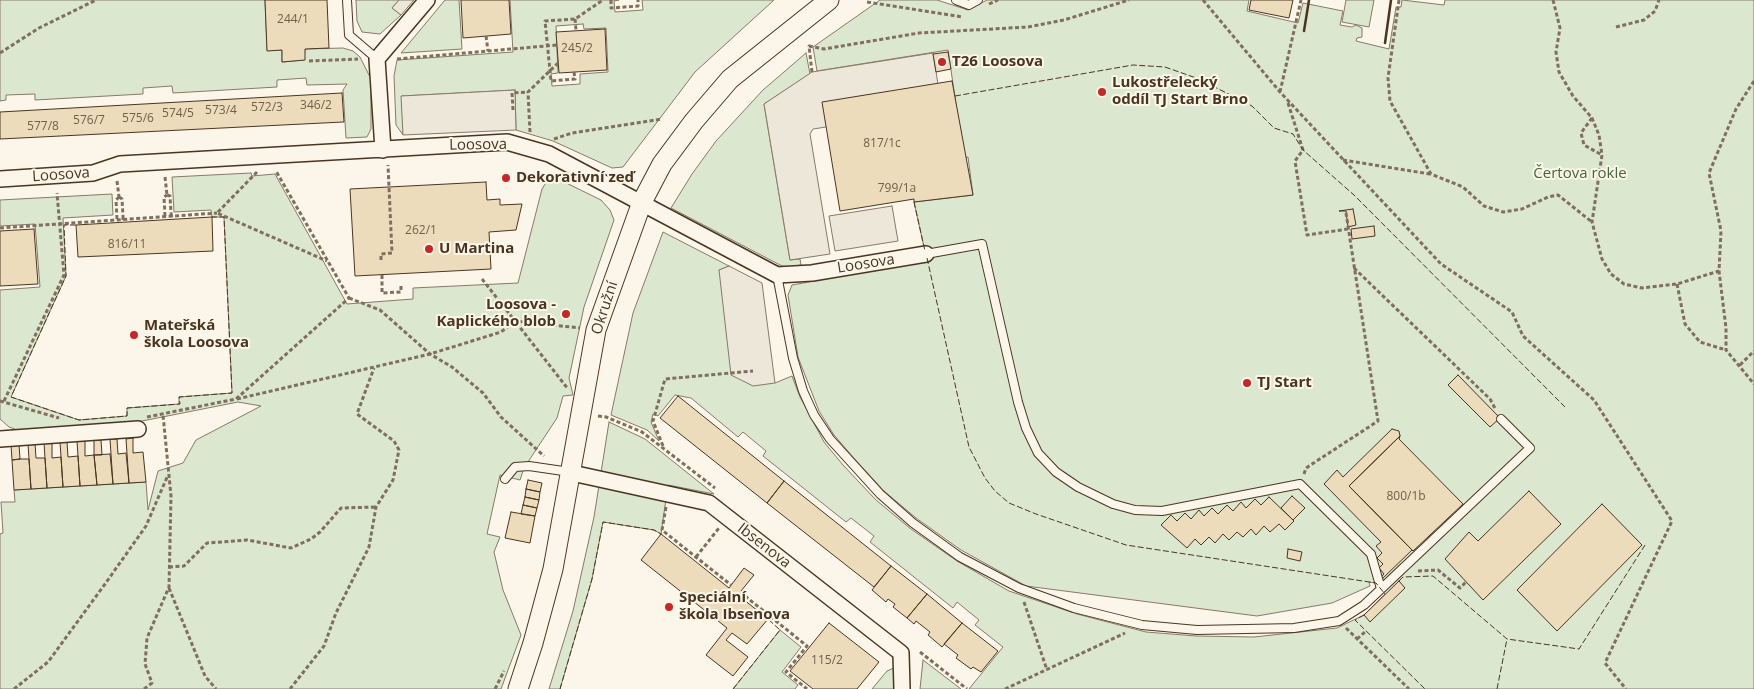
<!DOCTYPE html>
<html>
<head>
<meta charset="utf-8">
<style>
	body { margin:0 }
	canvas { display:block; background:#fbf6e9 }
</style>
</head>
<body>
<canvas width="1754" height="689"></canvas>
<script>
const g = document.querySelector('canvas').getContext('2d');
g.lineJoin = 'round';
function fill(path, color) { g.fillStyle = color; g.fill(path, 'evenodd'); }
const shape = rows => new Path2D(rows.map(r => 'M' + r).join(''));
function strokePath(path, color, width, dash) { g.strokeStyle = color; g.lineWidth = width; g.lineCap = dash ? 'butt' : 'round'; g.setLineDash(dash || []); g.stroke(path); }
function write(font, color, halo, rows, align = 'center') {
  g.font = font + ' "Open Sans",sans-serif'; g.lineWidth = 4; g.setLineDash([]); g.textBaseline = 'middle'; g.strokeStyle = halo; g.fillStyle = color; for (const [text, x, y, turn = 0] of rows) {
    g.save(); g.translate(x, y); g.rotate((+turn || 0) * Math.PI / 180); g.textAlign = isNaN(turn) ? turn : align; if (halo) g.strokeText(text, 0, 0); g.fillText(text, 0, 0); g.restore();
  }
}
const green = shape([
	[0,0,265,0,267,50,282,50,282,62,304,60,305,49,343,48,353,51,360,57,371,79,371,129,367,137,346,138,343,90,347,84,307,85,306,78,277,80,277,87,173,93,172,86,143,88,143,94,35,100,35,94,6,95,6,100,0,101,0,0],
	[356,0,399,0,392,8,401,15,380,34,362,32,357,21,356,0],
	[445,0,459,0,462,49,401,53,445,0],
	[510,0,619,0,614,1,615,12,643,10,642,0,774,0,695,72,623,167,612,168,553,141,516,130,515,90,402,96,403,135,396,125,394,76,397,60,513,52,510,0],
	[583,24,584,29,606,28,608,72,580,74,580,84,552,86,551,74,558,73,556,26,583,24],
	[880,0,937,0,968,10,987,0,1249,0,1247,11,1298,23,1303,3,1343,11,1340,25,1352,27,1356,25,1362,28,1362,37,1357,38,1356,41,1389,49,1396,7,1401,7,1402,0,1444,5,1445,0,1754,0,1754,689,969,689,1003,647,975,625,979,620,957,602,953,608,870,542,874,536,851,518,846,522,763,456,766,451,743,432,738,437,691,398,675,395,658,416,653,414,651,422,659,441,647,430,611,415,633,313,663,232,729,266,719,270,775,383,792,376,800,397,824,442,843,465,876,500,911,529,957,561,1009,591,1077,614,1146,632,1196,636,1254,637,1337,628,1364,615,1385,594,1376,583,1369,582,1370,586,1332,603,1257,616,1026,586,961,550,916,518,884,491,853,457,834,435,819,411,798,357,788,295,792,285,927,261,914,202,973,195,968,157,964,158,948,50,817,71,813,47,880,0],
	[1346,0,1374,0,1369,27,1342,22,1346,0],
	[806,53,810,74,764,104,790,260,800,259,801,265,789,267,782,266,671,208,692,174,716,141,763,90,806,53],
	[251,173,252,176,275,174,347,304,413,299,413,288,518,283,542,189,547,181,554,177,601,200,610,210,614,220,584,307,569,378,573,395,563,396,557,418,524,468,520,480,500,475,487,534,500,537,494,552,503,590,521,635,501,689,0,689,0,534,3,533,1,502,15,502,14,490,146,482,148,510,158,471,183,463,196,440,261,406,238,402,127,424,17,430,9,427,0,419,0,290,40,287,35,224,0,226,0,200,112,194,113,215,63,218,66,276,11,397,79,420,127,416,127,408,179,404,179,397,232,393,224,217,212,217,211,210,174,212,172,177,251,173],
	[609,422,645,439,714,494,668,485,661,534,654,530,603,522,592,579,560,689,549,689,573,611,594,517,609,422],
	[780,630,801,647,782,672,798,685,795,689,733,689,780,630],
	[923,660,961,689,920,689,923,660],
	[896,667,895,689,872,689,887,671,896,667]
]);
fill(green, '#dce7d0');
strokePath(green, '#887966', 1);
const parking = shape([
	[399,0,414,0,401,15,392,8,399,0],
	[933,53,938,84,826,127,813,129,810,134,830,254,790,260,764,104,812,72,933,53],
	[515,90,516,130,403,135,401,96,515,90],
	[892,206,898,241,835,251,829,216,892,206],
	[729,266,762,283,775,383,753,386,731,375,719,270,729,266]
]);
fill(parking, '#ede7d9');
strokePath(parking, '#887966', 1);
const building = shape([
	[265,0,327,0,329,48,305,49,305,60,282,62,282,50,267,51,265,0],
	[461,0,509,0,511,34,463,38,461,0],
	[1251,0,1293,0,1289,18,1249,10,1251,0],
	[605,29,607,70,559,73,556,32,605,29],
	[948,52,951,69,936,72,933,54,948,52],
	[952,81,973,195,914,202,914,199,840,211,822,102,952,81],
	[342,93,344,122,343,122,0,139,0,112,342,93],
	[486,182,487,200,500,199,500,205,522,204,516,230,489,232,491,269,355,276,350,189,486,182],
	[1353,209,1356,225,1348,227,1346,211,1339,211,1353,209],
	[212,217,213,251,78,257,76,225,212,217],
	[1374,226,1375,236,1352,239,1351,229,1374,226],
	[34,229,38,284,0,286,0,231,34,229],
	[1458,375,1500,418,1490,427,1448,385,1458,375],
	[678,396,784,481,767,503,660,418,678,396],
	[1392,429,1399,431,1400,436,1349,486,1412,550,1382,579,1380,578,1384,574,1379,568,1383,564,1377,558,1382,553,1376,546,1381,542,1324,484,1337,470,1343,477,1392,429],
	[1400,436,1399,439,1463,504,1413,551,1349,486,1400,436],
	[133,438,133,453,143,452,146,482,129,483,126,439,133,438],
	[110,439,117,439,118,454,126,453,129,483,113,484,110,439],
	[94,440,101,440,102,455,94,455,94,440],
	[77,441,85,441,85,456,94,455,97,485,80,486,77,441],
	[52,442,52,458,61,457,63,487,47,488,44,443,52,442],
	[60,442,67,442,68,457,78,456,80,486,63,487,60,442],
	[35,443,36,458,45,458,47,488,31,489,28,444,35,443],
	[19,444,20,459,12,460,11,445,19,444],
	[110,454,113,484,97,485,94,455,110,454],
	[20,459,29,459,31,489,14,490,12,460,20,459],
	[528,480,542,483,540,492,526,489,528,480],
	[784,481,891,566,874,587,767,503,784,481],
	[526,489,540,492,539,500,525,497,526,489],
	[1529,491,1561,524,1483,600,1445,559,1469,532,1478,541,1529,491],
	[1292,496,1305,508,1293,520,1281,508,1292,496],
	[525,497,539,500,537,508,523,505,525,497],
	[1269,497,1294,521,1285,530,1279,524,1270,532,1264,526,1256,535,1251,529,1243,537,1237,532,1229,540,1223,534,1215,543,1209,537,1201,545,1195,539,1187,548,1161,525,1171,515,1177,521,1185,513,1191,519,1199,510,1204,516,1212,508,1218,514,1227,505,1233,511,1241,502,1246,508,1255,499,1261,505,1269,497],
	[1602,504,1642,545,1557,631,1517,590,1602,504],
	[523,505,537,508,535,516,521,514,523,505],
	[511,512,535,516,530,543,505,538,511,512],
	[661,534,729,588,744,568,754,575,741,591,746,594,743,599,768,619,747,644,732,633,726,640,748,657,733,676,706,655,727,628,641,560,661,534],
	[1288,549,1302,552,1300,561,1287,558,1288,549],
	[891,566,927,594,907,618,893,607,895,604,888,599,886,602,872,590,891,566],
	[1399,581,1405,588,1370,622,1364,615,1399,581],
	[927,594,962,623,942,647,928,635,930,632,916,621,914,624,907,618,927,594],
	[829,623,879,662,857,689,813,689,790,671,829,623],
	[962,623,998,651,981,672,973,667,971,669,956,658,958,655,944,644,962,623]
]);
fill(building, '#ecdcbc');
strokePath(building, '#4a3520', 1);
const service = shape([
	[347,0,349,35,377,59],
	[956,0,969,5,978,0],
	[777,275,793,358,803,391,814,415,830,439,880,494,913,523,960,557,1019,588,1074,608,1142,625,1197,630,1294,628,1339,621,1364,605,1381,589,1371,554,1300,484,1162,511,1135,510,1113,504,1078,487,1056,472,1038,453,1026,428,1018,402,982,244,926,254],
	[505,479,515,467,529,466,570,472],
	[1381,589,1530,448,1501,419]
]);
const minor = shape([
	[383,150,377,59,427,0],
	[0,179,93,173,120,164,507,142,549,154,777,275,812,273,926,254],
	[0,439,138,429],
	[572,473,709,503,901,653,902,689]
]);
const tertiary = shape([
	[518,689,533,643,553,569,596,330,642,202,662,164,694,121,730,79,829,0]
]);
strokePath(service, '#4a3520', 10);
strokePath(minor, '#4a3520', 18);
strokePath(tertiary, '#4a3520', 21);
strokePath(shape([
	[611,0,611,8,638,6,638,0],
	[1203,0,1280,92,1441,264,1512,312,1523,336,1594,400,1672,521,1605,663,1626,689],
	[1399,0,1388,78,1390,101,1431,174,1463,187,1484,206,1503,212,1522,209,1548,197,1558,195,1592,222],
	[1553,0,1560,28,1556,52,1559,72,1573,96,1592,118,1599,135,1602,155,1592,222,1602,259,1611,274,1624,284,1642,288,1677,284,1719,271],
	[867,2,963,17],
	[989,4,998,0],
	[575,19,576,30],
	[1616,27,1644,20,1655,11,1659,0],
	[486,36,488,51],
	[0,53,39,28,96,0],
	[397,59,557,45],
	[309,61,358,59],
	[574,72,575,79,551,81,545,21,575,19,603,0],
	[812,72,809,46,824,49,919,33,1028,27,1064,20,1129,0],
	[1754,81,1736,109,1709,173,1721,231,1719,271,1726,328,1726,350,1754,384],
	[1280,92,1301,0],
	[1288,103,1303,150,1295,161,1307,235,1348,229],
	[513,110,512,93,528,92],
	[1592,118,1581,133,1584,145,1602,155],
	[530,132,528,92,558,63],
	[554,139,572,133,662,119],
	[1343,160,1430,174],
	[257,172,217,213,327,261],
	[165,177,167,195],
	[117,181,119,197],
	[167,195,170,196,171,213],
	[119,197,122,199,123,216],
	[165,216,164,197,167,195],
	[117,219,116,200,119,197],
	[0,228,217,213],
	[381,260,381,254,392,253,388,165],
	[1354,268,1490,399,1496,410],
	[382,275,382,293,401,292,401,285],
	[482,279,515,321,580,328],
	[1677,284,1685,324,1700,342,1726,350],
	[349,298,380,310,430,354,452,367,483,393,501,417,544,456],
	[1740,365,1754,351],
	[237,399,430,354,501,332,515,321,568,389],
	[0,401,59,418],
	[4,401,64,275,57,193],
	[598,416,606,417,642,432,715,488],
	[147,417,236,399,349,298,276,171],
	[663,446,653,421,665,379,753,371],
	[1304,474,1306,468,1378,421,1346,213],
	[666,507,662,530,731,585],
	[696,557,719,528],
	[169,567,184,566,207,543,247,540,291,548,311,539,320,532,341,508,376,507],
	[1418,571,1438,570,1460,588,1466,582],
	[169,588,205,676,216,689],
	[745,596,807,646,786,672,807,689],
	[1024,602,1047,670],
	[1346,628,1409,689],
	[1357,639,1366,631],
	[920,652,967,689],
	[14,689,48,662,105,584,146,526,168,475],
	[144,689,152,683,145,664,147,638,169,587,171,496,163,415],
	[290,689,324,646,336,613,369,547,376,507,393,480,399,450,394,441,357,414,374,368],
	[495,689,504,671],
	[1005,689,1125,633]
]), '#7f6f5c', 3, [4, 2.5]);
strokePath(service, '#fbf6e9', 8);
strokePath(minor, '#fbf6e9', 15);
strokePath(tertiary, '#fbf6e9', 19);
strokePath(shape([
	[171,213,172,219],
	[123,216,123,222]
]), '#7f6f5c', 3, [4, 2.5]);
strokePath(shape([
	[955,96,1133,65,1165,67,1199,79,1252,106,1274,128,1293,134,1303,150,1354,195,1565,407],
	[914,202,925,251],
	[76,225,64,225,66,276,11,397,79,420,127,416,127,408,180,404,179,397,232,393,224,217,212,217],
	[927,258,969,447,985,478,995,491,1009,503,1036,514,1126,545,1376,583,1385,594],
	[1399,581,1403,577,1433,576,1507,639,1579,649,1645,545],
	[1364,615,1355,620,1425,689],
	[560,689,592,579,603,522,654,530,661,534],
	[733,689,780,630,768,619],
	[1497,689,1507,639]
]), '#4a3520', 1, [6, 2.5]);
strokePath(shape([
	[1304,31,1309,0],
	[1385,43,1391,0]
]), '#4a3520', 2.5);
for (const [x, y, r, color] of [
	[942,62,5,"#c62828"],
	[1102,92,5,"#c62828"],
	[506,178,5,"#c62828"],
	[429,249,5,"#c62828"],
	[566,314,5,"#c62828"],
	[134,335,5,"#c62828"],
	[1247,383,5,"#c62828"],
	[669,607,5,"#c62828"]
]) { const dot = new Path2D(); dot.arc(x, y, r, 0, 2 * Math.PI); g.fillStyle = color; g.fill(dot); strokePath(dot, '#fbf6e9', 2); }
write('12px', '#725f47', null, [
	["244/1",293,20],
	["245/2",577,49],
	["346/2",316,106],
	["572/3",267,108],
	["573/4",221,111],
	["574/5",178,114],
	["575/6",138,119],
	["576/7",89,121],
	["577/8",43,127],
	["817/1c",882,144],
	["799/1a",897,189],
	["262/1",421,231],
	["816/11",127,245],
	["800/1b",1406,497],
	["115/2",827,661]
]);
write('bold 15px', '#4a3520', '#fbf6e9', [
	["T26 Loosova",952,62],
	["Lukostřelecký",1112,83],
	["oddíl TJ Start Brno",1112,100],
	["Dekorativní zeď",516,178],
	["U Martina",439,249],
	["Loosova -",556,305,"right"],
	["Kaplického blob",556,322,"right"],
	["Mateřská",144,326],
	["škola Loosova",144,343],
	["TJ Start",1257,383],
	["Speciální",679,598],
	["škola Ibsenova",679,615]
], 'left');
write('15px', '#4a3520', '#fbf6e9', [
	["Loosova",478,145,-1],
	["Loosova",61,175,-4],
	["Loosova",866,264,-9],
	["Okružní",605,308,-72],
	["Ibsenova",764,546,38]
]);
write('15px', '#436837', '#fbf6e9', [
	["Čertova rokle",1580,174]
]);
</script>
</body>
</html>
